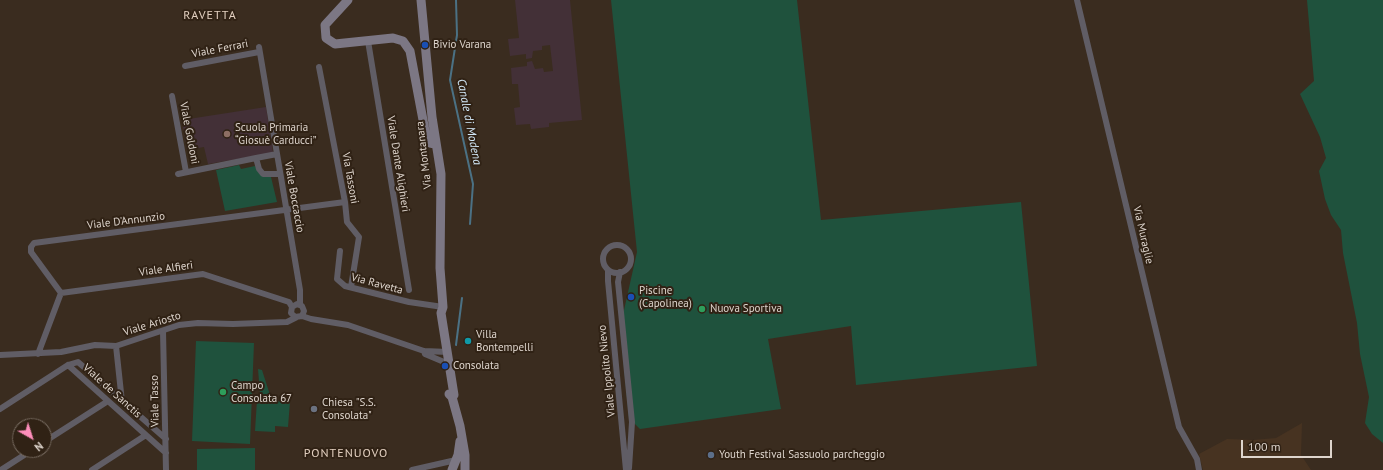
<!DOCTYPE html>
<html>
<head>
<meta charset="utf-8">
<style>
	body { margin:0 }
	#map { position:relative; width:1383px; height:470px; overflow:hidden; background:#3a2c1f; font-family:"PT Sans",sans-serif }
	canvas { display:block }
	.north { position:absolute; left:12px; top:418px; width:40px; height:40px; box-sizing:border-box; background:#302215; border:1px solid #766a5f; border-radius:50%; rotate:141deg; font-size:11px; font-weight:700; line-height:16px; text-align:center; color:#ded5cd }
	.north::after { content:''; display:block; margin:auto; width:14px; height:18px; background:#fe8ebb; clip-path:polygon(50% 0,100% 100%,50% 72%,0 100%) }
	.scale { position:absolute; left:1241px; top:440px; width:91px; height:18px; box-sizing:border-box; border:2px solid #ded5cd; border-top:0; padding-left:5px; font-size:12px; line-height:14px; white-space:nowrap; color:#ded5cd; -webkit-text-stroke:3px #302215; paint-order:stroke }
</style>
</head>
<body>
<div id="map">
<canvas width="1383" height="470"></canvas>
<div class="north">N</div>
<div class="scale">100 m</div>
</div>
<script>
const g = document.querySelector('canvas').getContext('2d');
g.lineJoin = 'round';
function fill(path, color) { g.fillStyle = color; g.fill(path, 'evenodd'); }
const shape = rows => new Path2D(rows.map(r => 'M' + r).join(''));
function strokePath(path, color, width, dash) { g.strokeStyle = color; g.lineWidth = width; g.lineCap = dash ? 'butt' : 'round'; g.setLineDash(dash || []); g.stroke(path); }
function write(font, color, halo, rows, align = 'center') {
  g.font = font + ' "PT Sans",sans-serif'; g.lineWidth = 4; g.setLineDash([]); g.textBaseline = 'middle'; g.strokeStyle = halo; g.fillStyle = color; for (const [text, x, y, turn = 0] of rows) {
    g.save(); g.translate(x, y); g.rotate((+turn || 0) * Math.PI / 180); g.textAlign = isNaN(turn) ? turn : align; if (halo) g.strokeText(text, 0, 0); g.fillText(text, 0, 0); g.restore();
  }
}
fill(shape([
	[1302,423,1301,455,1311,470,1203,470,1199,454,1227,439,1253,440,1276,438]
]), '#473321');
fill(shape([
	[515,0,570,0,582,120,549,123,549,127,531,129,530,124,516,125,514,108,520,107,518,84,512,84,511,68,527,66,527,62,532,61,535,69,543,68,544,72,553,71,550,45,542,46,542,50,533,51,532,58,526,59,526,54,510,56,508,39,519,38],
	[266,107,273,153,208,164,204,147,187,150,182,120]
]), '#433037');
fill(shape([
	[611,0,797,0,821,220,1021,202,1037,366,856,385,851,326,768,339,781,409,640,429,629,418,620,328,637,252],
	[1307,0,1383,0,1383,443,1372,434,1365,423,1369,397,1360,354,1357,323,1343,253,1341,230,1331,215,1325,199,1319,171,1326,158,1320,137,1300,94,1314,81],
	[239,165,241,169,255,166,258,172,266,177,271,177,277,202,225,211,216,170],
	[196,341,254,343,250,444,192,441],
	[258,369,262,370,270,395,260,394],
	[257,400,277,401,276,417,277,401,290,402,288,427,275,426,275,432,255,431],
	[255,448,255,470,197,470,197,449]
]), '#1f523d');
strokePath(shape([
	[456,0,457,35,450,80,473,184,470,224],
	[456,345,462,298]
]), '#4b7184', 2);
strokePath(shape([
	[1077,0,1179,427,1197,459,1199,470],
	[368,41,409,290],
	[259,47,300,290,300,305],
	[185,66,259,52],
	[319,67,345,202,347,222,359,237,351,287],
	[172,96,186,172],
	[277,154,256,158,259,169,263,174,280,174],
	[178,174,256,158],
	'603 259a14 14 0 1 1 28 0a14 14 0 1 1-28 0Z',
	[340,251,337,279,345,286,409,302,443,307],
	[608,270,608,281,626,470],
	[620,272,618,282,632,422,629,468],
	[61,293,203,274,289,302,292,307],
	[302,316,304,311,302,306,297,304,292,307,291,313,295,317,302,316,311,319,348,325,424,351,448,352],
	[163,331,166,470],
	[116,346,122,402],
	[424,351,425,354,444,362],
	[38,354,61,293,31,252,31,247,34,243,345,202],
	[0,355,61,352,95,345,116,346,179,325,198,323,233,324,287,322,297,317],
	[68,365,166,453],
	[0,409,68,365,78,362,166,439],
	[44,442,108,401],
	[1,470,32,450],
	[92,470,146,435],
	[412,470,456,460]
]), '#605d65', 6);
strokePath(shape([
	[348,0,325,25,326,38,335,44,393,38,403,41,410,51,426,136,430,143,435,144],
	[421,0,432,117,441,174,440,268,443,307,441,313,454,395,452,397],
	[449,394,452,397,460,426,465,455,465,470],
	[452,470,458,455,460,441]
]), '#7c7784', 9);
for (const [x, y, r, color] of [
	[425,45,4,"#1a4fb4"],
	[227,134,4,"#8d6e63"],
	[631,297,4,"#1a4fb4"],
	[702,309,4,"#2e9e5b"],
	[468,341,4,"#0f9aa8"],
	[445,366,4,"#1a4fb4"],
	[223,392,4,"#2e9e5b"],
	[314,409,4,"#6b7280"],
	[711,455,4,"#5c6f8a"]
]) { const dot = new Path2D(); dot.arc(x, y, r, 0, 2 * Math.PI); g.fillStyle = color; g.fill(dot); strokePath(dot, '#302215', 1.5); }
write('11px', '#ded5cd', '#302215', [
	["Bivio Varana",433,45],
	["Scuola Primaria",235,128],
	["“Giosuè Carducci”",235,141],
	["Piscine",639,291],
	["(Capolinea)",639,304],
	["Nuova Sportiva",710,309],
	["Villa",476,335],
	["Bontempelli",476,348],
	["Consolata",453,366],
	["Campo",231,386],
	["Consolata 67",231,399],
	["Chiesa \"S.S.",322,403],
	["Consolata\"",322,416],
	["Youth Festival Sassuolo parcheggio",719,455]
], 'left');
write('11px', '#ded5cd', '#302215', [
	["Viale Ferrari",220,49,-11],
	["Viale Goldoni",189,133,79],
	["Via Montanara",424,155,-97],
	["Viale Dante Alighieri",398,164,81],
	["Via Tassoni",350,178,80],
	["Viale Boccaccio",294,197,80],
	["Viale D'Annunzio",126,221,-7],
	["Via Muraglie",1143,235,77],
	["Viale Alfieri",166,269,-8],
	["Via Ravetta",377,284,15],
	["Viale Ariosto",152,324,-17],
	["Viale Ippolito Nievo",607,371,-96],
	["Viale de Sanctis",112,391,42],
	["Viale Tasso",155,401,-91]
]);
g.letterSpacing = '1px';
write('12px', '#e3d0c0', '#302215', [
	["RAVETTA",210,16],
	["PONTENUOVO",346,454]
]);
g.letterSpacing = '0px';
write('italic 12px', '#d2e8f8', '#302215', [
	["Canale di Modena",469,122,79]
]);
</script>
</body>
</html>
